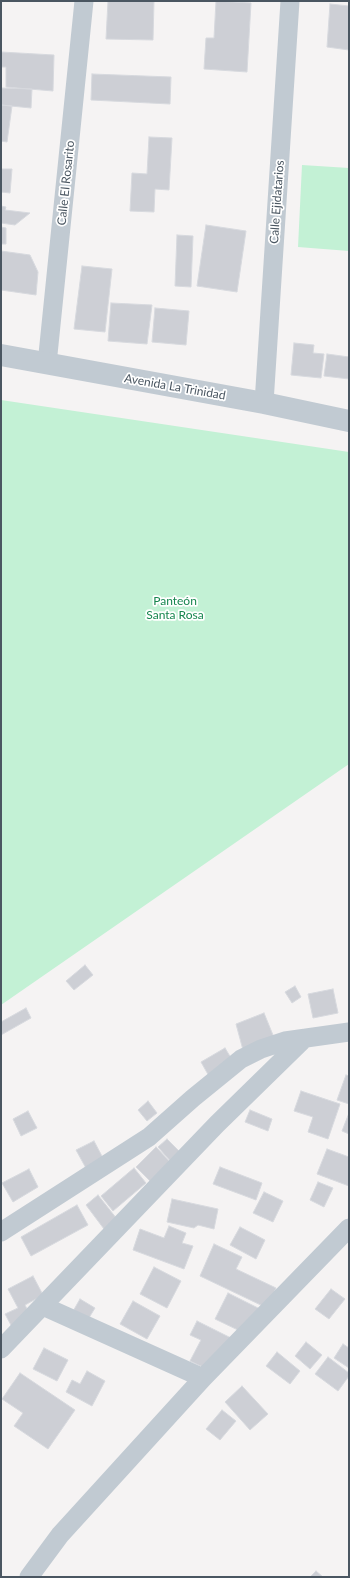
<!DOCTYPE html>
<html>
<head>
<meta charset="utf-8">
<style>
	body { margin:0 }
	#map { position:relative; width:350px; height:1578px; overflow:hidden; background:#f5f3f3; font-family:Lato,sans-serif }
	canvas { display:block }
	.frame { position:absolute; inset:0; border:2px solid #4a5661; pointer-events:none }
</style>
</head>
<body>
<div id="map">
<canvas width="350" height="1578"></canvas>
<div class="frame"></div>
</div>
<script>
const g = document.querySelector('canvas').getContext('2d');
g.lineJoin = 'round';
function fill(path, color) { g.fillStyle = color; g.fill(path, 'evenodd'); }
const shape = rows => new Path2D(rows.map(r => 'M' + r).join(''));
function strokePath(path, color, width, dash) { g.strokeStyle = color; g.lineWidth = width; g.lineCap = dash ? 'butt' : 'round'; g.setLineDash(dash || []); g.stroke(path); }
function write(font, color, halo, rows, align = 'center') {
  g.font = font + ' Lato,sans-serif'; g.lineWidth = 3.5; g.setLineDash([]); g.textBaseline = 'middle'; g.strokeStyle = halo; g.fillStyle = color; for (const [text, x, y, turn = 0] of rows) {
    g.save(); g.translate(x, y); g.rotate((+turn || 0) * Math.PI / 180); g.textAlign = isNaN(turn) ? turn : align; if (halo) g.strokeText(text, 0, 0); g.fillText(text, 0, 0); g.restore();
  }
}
fill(shape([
	[302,165,349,168,349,251,298,247],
	[1,400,349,452,349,764,1,1005]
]), '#c3f1d5');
const building = shape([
	[108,1,154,1,153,40,106,39,108,1],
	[216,1,251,3,247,72,204,69,206,38,214,38,216,1],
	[330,4,349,6,349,50,327,47,330,4],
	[1,52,54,55,53,91,6,87,6,67,1,67,1,52],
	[92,74,171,77,170,104,91,100,92,74],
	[1,88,32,89,31,108,1,105,1,88],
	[1,105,12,106,7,142,1,141,1,105],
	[149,137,172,138,169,190,155,189,154,212,130,211,132,173,147,174,149,137],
	[1,169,12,169,10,193,1,192,1,169],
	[1,206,6,207,5,210,30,213,15,225,1,223,1,206],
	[206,225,246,231,237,292,197,286,206,225],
	[1,227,6,228,6,244,1,244,1,227],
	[177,235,193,236,191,287,175,286,177,235],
	[1,251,30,255,38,272,36,295,1,290,1,251],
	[82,266,112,269,105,332,74,329,82,266],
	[111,303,152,305,147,344,108,341,111,303],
	[155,308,189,311,186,345,152,342,155,308],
	[294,343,314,345,313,353,324,354,321,378,291,375,294,343],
	[327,354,349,357,349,379,324,376,327,354],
	[85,965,93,975,74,990,66,981,85,965],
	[295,986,301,997,292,1003,285,992,295,986],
	[333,989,338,1013,313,1018,308,994,333,989],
	[26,1008,31,1018,1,1035,1,1022,26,1008],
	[264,1013,275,1040,243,1050,236,1024,264,1013],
	[225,1048,234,1063,210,1078,201,1062,225,1048],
	[346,1075,349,1076,349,1104,337,1100,346,1075],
	[301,1091,340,1104,328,1139,308,1132,313,1117,294,1111,301,1091],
	[148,1101,157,1113,147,1121,138,1110,148,1101],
	[250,1110,272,1119,268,1131,245,1122,250,1110],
	[28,1111,37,1128,21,1136,13,1119,28,1111],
	[349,1113,349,1134,342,1131,349,1113],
	[167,1139,182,1154,172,1163,158,1147,167,1139],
	[94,1141,104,1160,87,1170,76,1150,94,1141],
	[156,1147,173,1165,154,1185,136,1167,156,1147],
	[327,1149,349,1157,349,1186,317,1174,327,1149],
	[220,1167,262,1183,256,1200,213,1184,220,1167],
	[134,1168,146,1183,113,1211,101,1196,134,1168],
	[29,1169,38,1187,13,1202,2,1183,29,1169],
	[318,1182,333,1188,324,1207,310,1200,318,1182],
	[264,1192,283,1201,273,1222,253,1213,264,1192],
	[98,1195,117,1219,104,1229,86,1205,98,1195],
	[172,1199,218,1209,214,1229,198,1225,194,1228,167,1222,172,1199],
	[77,1205,88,1225,31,1256,21,1237,77,1205],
	[169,1226,186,1233,182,1243,193,1246,184,1269,133,1250,140,1229,164,1238,169,1226],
	[240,1227,265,1240,256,1259,230,1245,240,1227],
	[214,1244,242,1257,236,1269,276,1288,267,1308,200,1276,214,1244],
	[154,1267,181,1281,167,1308,140,1294,154,1267],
	[33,1276,43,1295,25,1305,31,1317,12,1327,5,1314,18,1308,8,1289,33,1276],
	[331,1289,345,1299,329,1319,315,1309,331,1289],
	[228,1293,260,1309,240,1331,215,1319,228,1293],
	[80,1299,95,1308,87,1321,72,1313,80,1299],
	[133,1301,160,1316,147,1339,120,1324,133,1301],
	[197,1321,233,1339,205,1368,190,1361,201,1340,190,1335,197,1321],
	[306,1342,322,1355,310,1369,295,1356,306,1342],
	[343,1344,349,1348,349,1368,334,1358,343,1344],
	[44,1348,68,1360,57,1381,33,1369,44,1348],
	[277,1352,300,1371,290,1384,266,1366,277,1352],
	[328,1357,349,1373,349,1376,338,1391,315,1374,328,1357],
	[87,1371,105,1381,92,1406,66,1392,72,1380,80,1384,87,1371],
	[20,1373,75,1410,48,1449,14,1426,23,1413,2,1399,20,1373],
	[242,1386,268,1414,250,1430,225,1402,242,1386],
	[222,1410,236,1421,220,1440,206,1429,222,1410],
	[316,1571,323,1577,310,1577,316,1571]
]);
fill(building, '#cdcfd5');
strokePath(building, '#d7d9de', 1);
strokePath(shape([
	[47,364,84,1],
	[264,403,290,1],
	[1,1232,149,1137,193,1098,241,1059,261,1049,285,1041,349,1032],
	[43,1306,203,1378],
	[1,1349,217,1124,305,1038],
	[29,1577,60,1535,203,1378,349,1228]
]), '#c1cad2', 19);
strokePath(shape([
	[1,355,264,403,349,421]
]), '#c1cad2', 22);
write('12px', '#4a5661', '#fff', [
	["Calle El Rosarito",66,183,-84],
	["Calle Ejidatarios",277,202,-86],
	["Avenida La Trinidad",175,387,10]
]);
write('12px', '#17864f', '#fff', [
	["Panteón",175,601],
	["Santa Rosa",175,615]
]);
</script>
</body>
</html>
